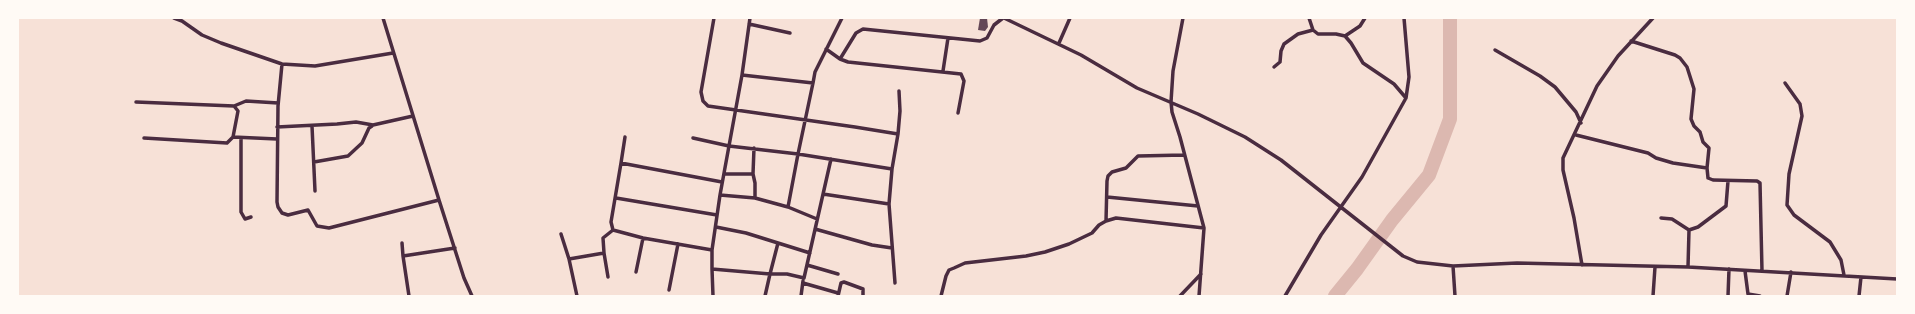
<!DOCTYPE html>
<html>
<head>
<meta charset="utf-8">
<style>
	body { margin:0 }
	#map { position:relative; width:1915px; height:314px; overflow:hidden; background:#f7e1d7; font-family:Cabin,sans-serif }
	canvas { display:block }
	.frame { position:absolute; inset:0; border:19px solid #fffaf5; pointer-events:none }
</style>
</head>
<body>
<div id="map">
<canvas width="1915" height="314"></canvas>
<div class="frame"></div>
</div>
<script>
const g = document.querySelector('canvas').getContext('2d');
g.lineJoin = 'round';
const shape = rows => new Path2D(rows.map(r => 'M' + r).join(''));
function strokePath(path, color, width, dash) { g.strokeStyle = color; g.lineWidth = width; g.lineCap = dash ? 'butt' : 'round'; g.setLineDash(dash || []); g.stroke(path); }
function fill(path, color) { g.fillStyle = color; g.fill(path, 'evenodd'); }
strokePath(shape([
	[1335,296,1357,269,1392,220,1429,175,1450,119,1450,18]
]), '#dcb8b0', 14);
fill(shape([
	[980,18,987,18,988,27,985,31,978,30]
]), '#644757');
strokePath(shape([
	[174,18,182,21,202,35,221,43,282,64,315,66,393,53],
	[383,18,439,200,464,278,472,296],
	[714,18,701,92,703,101,708,106,855,127,898,134,900,111,899,91],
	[750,18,742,75,720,195,712,250,712,269,770,274,765,296],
	[1004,18,1081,55,1137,88,1198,114,1245,137,1281,160,1403,256,1417,262,1453,266,1517,263,1688,267,1897,279],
	[1183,18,1173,71,1171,102,1172,112,1180,137,1204,228,1199,296],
	[1404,18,1409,77,1406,98],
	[749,24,790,33],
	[1345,36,1360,26,1365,18],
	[1631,41,1675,55,1680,58,1687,67,1694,89,1691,119,1694,126,1700,132,1703,142,1709,148,1707,168,1708,178,1713,180,1757,181,1760,183,1762,271],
	[1059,43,1070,18],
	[826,49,840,59,856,33,863,29,980,41,987,38,994,25,1003,18],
	[1495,50,1540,76,1555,87,1576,112,1581,123],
	[840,59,848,62,961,74,964,81,958,113],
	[282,64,278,106,277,202,278,207,282,213,288,215,308,210,317,226,329,228,439,200],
	[1274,67,1280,62,1281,51,1284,44,1298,34,1313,30],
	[943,71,948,38],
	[742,75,813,83,815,72,842,18],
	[1785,83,1800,104,1802,116,1789,174,1787,205,1794,215,1830,242,1841,260,1844,275],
	[136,102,234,106,238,111,233,137,227,143,144,138],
	[234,106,246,101,278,103],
	[312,126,315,191],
	[277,127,337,124,356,122,373,125,413,116],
	[1576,135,1648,153,1656,158,1673,163,1707,168],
	[233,137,277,139],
	[625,137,621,163,722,182],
	[241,138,241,212,245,219,251,217],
	[693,138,729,146,798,154,813,83],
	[754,148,753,174,755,183,755,198],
	[314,162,348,156,362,143,369,128,372,126],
	[621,163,611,222,613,230,643,238,712,250],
	[724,174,753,174],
	[823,194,889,204],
	[720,195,755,198,788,207,817,219],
	[1107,197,1198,206],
	[616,198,717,215],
	[788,207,798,154,892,169],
	[1661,218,1672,219,1689,230,1698,227,1726,206,1728,181],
	[1106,221,1107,181,1108,176,1112,172,1126,168,1138,156,1184,155],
	[716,227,746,233,810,253],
	[815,229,872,245,892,248],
	[561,234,569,259,604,253,603,238,613,230],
	[402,243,403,256],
	[778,243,770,274,787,274,804,278,831,159],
	[604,253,608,277],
	[569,259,577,296],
	[807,265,838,274],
	[1582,265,1574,218,1563,170,1563,158,1597,86,1618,56,1653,18],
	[1453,266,1455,296],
	[1688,267,1689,230],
	[712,269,713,296],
	[1745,271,1748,294,1760,296],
	[636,272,643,238],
	[803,283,838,293],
	[895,283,889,204,892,169,898,134],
	[669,290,678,244],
	[409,296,403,256,455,248],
	[801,296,803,281],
	[838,296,841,283,844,282,863,289,863,296],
	[941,296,946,276,949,270,954,268,965,263,1026,256,1045,252,1069,244,1092,233,1099,225,1106,221,1116,218,1204,228],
	[1180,296,1201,274],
	[1285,296,1321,235,1362,177,1406,98,1394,84,1363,63,1351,43,1345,36,1336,34,1318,34,1313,30,1309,18],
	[1653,296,1655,267],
	[1728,296,1729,269],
	[1787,296,1791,272],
	[1859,296,1861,277]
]), '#4a2c40', 3.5);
</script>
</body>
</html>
